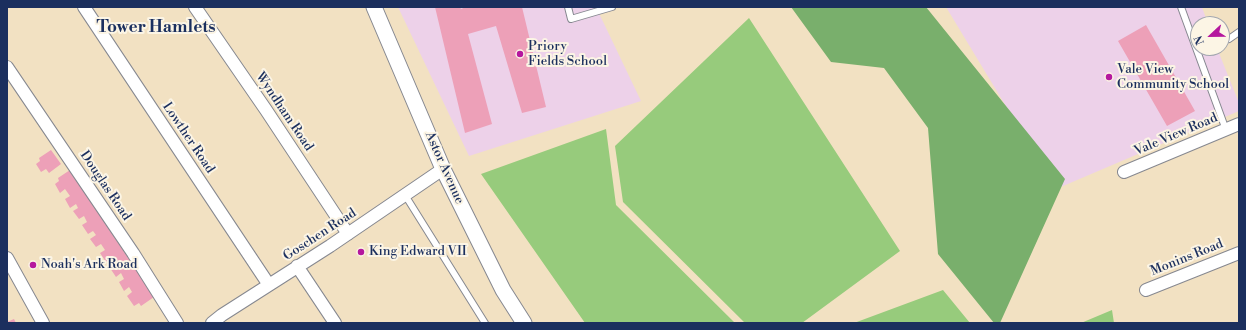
<!DOCTYPE html>
<html>
<head>
<meta charset="utf-8">
<style>
	body { margin:0 }
	#map { position:relative; width:1246px; height:330px; overflow:hidden; background:#f2e1c2; font-family:"Libre Bodoni",serif }
	canvas { display:block }
	.frame { position:absolute; inset:0; border:8px solid #1b2f5e; pointer-events:none }
	.north { position:absolute; left:1190px; top:16px; width:40px; height:40px; box-sizing:border-box; background:#fcf5e5; border:1px solid #a2a6af; border-radius:50%; rotate:248deg; font-size:11px; font-weight:700; line-height:16px; text-align:center; color:#1b2f5e }
	.north::after { content:''; display:block; margin:auto; width:14px; height:18px; background:#b5179e; clip-path:polygon(50% 0,100% 100%,50% 72%,0 100%) }
</style>
</head>
<body>
<div id="map">
<canvas width="1246" height="330"></canvas>
<div class="frame"></div>
<div class="north">N</div>
</div>
<script>
const g = document.querySelector('canvas').getContext('2d');
g.lineJoin = 'round';
function fill(path, color) { g.fillStyle = color; g.fill(path, 'evenodd'); }
const shape = rows => new Path2D(rows.map(r => 'M' + r).join(''));
function strokePath(path, color, width, dash) { g.strokeStyle = color; g.lineWidth = width; g.lineCap = dash ? 'butt' : 'round'; g.setLineDash(dash || []); g.stroke(path); }
function write(font, color, halo, rows, align = 'center') {
  g.font = font + ' "Libre Bodoni",serif'; g.lineWidth = 4; g.setLineDash([]); g.textBaseline = 'middle'; g.strokeStyle = halo; g.fillStyle = color; for (const [text, x, y, turn = 0] of rows) {
    g.save(); g.translate(x, y); g.rotate((+turn || 0) * Math.PI / 180); g.textAlign = isNaN(turn) ? turn : align; if (halo) g.strokeText(text, 0, 0); g.fillText(text, 0, 0); g.restore();
  }
}
fill(shape([
	[398,7,596,7,641,101,469,156],
	[946,7,1202,7,1208,24,1198,24,1198,48,1217,48,1239,103,1239,111,1056,189]
]), '#edd1e9');
fill(shape([
	[749,18,900,251,802,323,745,323,623,202,615,146],
	[606,129,616,205,735,323,585,323,481,174],
	[943,290,970,323,853,323,854,323],
	[1112,310,1114,323,1081,323]
]), '#97cb7c');
fill(shape([
	[791,7,926,7,1065,179,1000,323,994,323,938,254,928,128,884,68,831,62]
]), '#79af6c');
fill(shape([
	[435,7,460,7,461,9,466,7,522,7,546,107,522,113,496,26,468,34,492,124,465,133],
	[1146,25,1195,111,1167,126,1118,41],
	[51,150,61,164,49,173,46,169,41,172,36,164,40,161,39,158],
	[70,170,154,297,141,306,139,303,134,306,127,296,132,292,129,287,124,291,119,282,124,279,121,273,116,277,110,268,115,265,111,258,106,262,100,253,105,250,101,244,96,247,90,239,96,235,93,231,88,234,82,225,87,222,84,216,79,219,73,211,78,208,76,204,70,208,65,199,70,196,65,189,60,193,55,184,59,181,58,178],
	[14,319,16,323,7,323,7,322]
]), '#eda0b8');
const service = shape([
	[568,7,571,19,612,7],
	[1181,7,1226,130],
	[1229,39,1239,32],
	[405,195,485,323]
]);
const minor = shape([
	[84,7,269,285],
	[195,7,266,110,348,234],
	[7,67,133,253,177,323],
	[1124,172,1239,124],
	[7,258,43,323],
	[297,266,335,323],
	[1146,290,1239,253],
	[212,323,222,315,330,246,443,169]
]);
const tertiary = shape([
	[374,7,443,169,503,290,524,323]
]);
strokePath(service, '#868890', 8);
strokePath(minor, '#868890', 14);
strokePath(tertiary, '#868890', 17);
strokePath(service, '#fff', 6);
strokePath(minor, '#fff', 12);
strokePath(tertiary, '#fff', 15);
for (const [x, y, r, color] of [
	[520,54,4,"#b5179e"],
	[1109,77,4,"#b5179e"],
	[361,252,4,"#b5179e"],
	[33,265,4,"#b5179e"]
]) { const dot = new Path2D(); dot.arc(x, y, r, 0, 2 * Math.PI); g.fillStyle = color; g.fill(dot); strokePath(dot, '#fcf5e5', 1.5); }
write('13px', '#1b2f5e', '#fcf5e5', [
	["Priory",528,47],
	["Fields School",528,62],
	["Vale View",1117,70],
	["Community School",1117,85],
	["King Edward VII",369,252],
	["Noah's Ark Road",41,265]
], 'left');
write('13px', '#1b2f5e', '#fcf5e5', [
	["Wyndham Road",284,112,56],
	["Vale View Road",1176,135,-23],
	["Lowther Road",188,138,56],
	["Astor Avenue",444,168,66],
	["Douglas Road",105,186,56],
	["Goschen Road",320,235,-33],
	["Monins Road",1187,258,-22]
]);
write('bold 17px', '#1b2f5e', '#fcf5e5', [
	["Tower Hamlets",156,28]
]);
</script>
</body>
</html>
